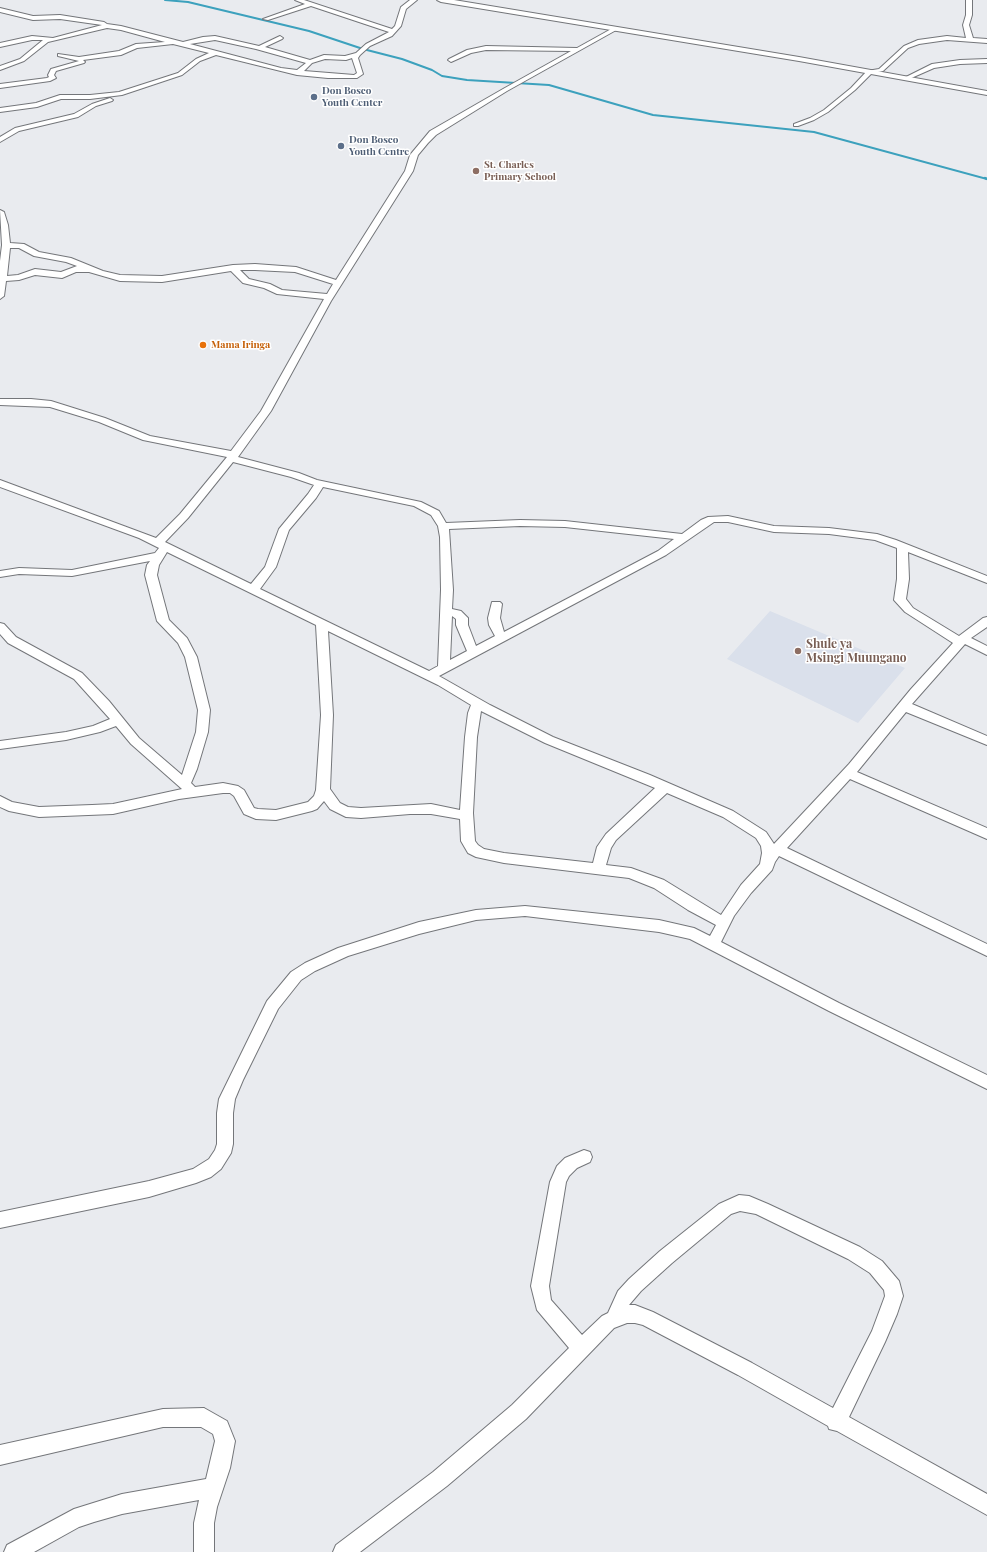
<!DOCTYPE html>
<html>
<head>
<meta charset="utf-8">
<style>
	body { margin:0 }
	canvas { display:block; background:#e9ebef }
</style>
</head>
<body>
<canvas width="987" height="1552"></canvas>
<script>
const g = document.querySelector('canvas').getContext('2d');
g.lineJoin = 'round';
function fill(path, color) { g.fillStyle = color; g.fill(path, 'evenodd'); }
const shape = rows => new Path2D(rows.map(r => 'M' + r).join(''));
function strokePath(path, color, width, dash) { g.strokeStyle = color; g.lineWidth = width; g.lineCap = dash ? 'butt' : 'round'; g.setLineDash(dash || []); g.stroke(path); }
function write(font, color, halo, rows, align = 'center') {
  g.font = font + ' "Playfair Display",serif'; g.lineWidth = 3; g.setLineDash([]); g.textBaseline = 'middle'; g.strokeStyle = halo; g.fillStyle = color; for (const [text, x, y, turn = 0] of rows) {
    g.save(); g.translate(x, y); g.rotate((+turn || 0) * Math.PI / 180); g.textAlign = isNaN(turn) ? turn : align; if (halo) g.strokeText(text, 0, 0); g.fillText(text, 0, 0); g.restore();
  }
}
fill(shape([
	[770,611,905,668,858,723,727,659]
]), '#dae0eb');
strokePath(shape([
	[165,0,188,2,309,31,363,49,402,59,432,70,442,76,467,80,549,85,653,115,814,132,987,179]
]), '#3ca1bd', 2);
strokePath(shape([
	[985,178,987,179]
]), '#3ca1bd', 2.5);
const minor = shape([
	[295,0,304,0,392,29,395,26,401,7,410,0,417,0,406,9,401,26,392,36,370,46,360,55,358,58,363,74,357,78,328,78,297,75,216,55,200,61,182,75,122,95,90,99,61,99,37,107,0,112,0,108,36,103,60,95,90,95,119,92,178,73,196,59,209,53,173,44,137,48,121,55,83,60,85,62,84,63,56,71,54,75,56,78,50,81,0,88,0,84,47,78,49,77,48,75,51,69,79,61,58,56,58,54,79,57,119,51,136,44,165,42,121,30,107,28,48,42,24,61,0,70,0,66,20,59,43,40,32,40,0,47,0,43,32,36,53,38,102,25,60,19,33,20,0,12,0,8,33,16,60,15,104,22,107,24,121,26,183,42,203,37,215,36,259,46,280,36,283,38,282,39,265,47,310,60,324,55,345,56,356,53,366,44,389,32,311,6,268,20,263,19,305,4,295,0],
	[215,40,256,49,306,63,297,70,281,68,190,44,215,40],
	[352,58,357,73,354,75,304,71,312,63,325,59,346,60,352,58],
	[966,0,972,0,972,15,969,25,973,38,987,39,987,43,947,40,919,44,908,48,883,71,872,73,855,90,828,112,814,120,798,126,794,126,794,124,810,118,824,110,851,88,867,71,879,69,904,46,918,40,947,36,966,38,963,25,966,15,966,0],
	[613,28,618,29,507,91,436,135,428,143,418,155,413,171,331,301,271,411,238,457,299,473,317,480,421,502,439,511,446,523,520,520,565,521,682,534,701,520,708,517,728,516,774,526,829,528,877,534,896,540,987,576,987,583,908,552,909,579,906,599,913,608,959,636,983,618,987,617,987,627,971,638,987,646,987,655,965,644,912,704,987,736,987,745,906,712,857,772,987,828,987,839,850,779,787,848,987,944,987,956,779,856,775,862,772,870,751,893,734,916,721,942,839,1003,987,1075,987,1089,829,1011,690,939,659,932,525,916,476,920,419,934,348,956,315,971,301,980,278,1009,243,1080,235,1099,233,1113,233,1144,231,1153,221,1169,211,1177,196,1183,149,1197,0,1228,0,1212,149,1181,193,1169,209,1159,215,1150,217,1144,217,1113,219,1099,267,1001,291,972,305,963,338,948,419,922,476,910,525,906,659,920,694,928,710,936,716,925,688,910,654,888,629,878,504,863,476,857,468,853,461,841,460,819,431,814,410,814,361,818,346,817,330,809,324,801,317,809,312,811,276,820,256,819,244,814,234,796,230,793,223,793,179,799,113,814,39,817,9,811,0,807,0,796,12,802,39,807,92,805,113,804,182,789,131,744,116,726,100,732,66,740,0,749,0,741,66,732,93,726,110,719,74,679,8,643,0,634,0,623,4,624,16,637,82,673,109,701,139,738,182,775,196,732,198,710,185,657,178,643,157,621,145,575,147,565,150,561,72,576,19,574,0,577,0,571,19,568,72,570,155,553,159,548,139,538,0,487,0,480,156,538,180,514,227,457,143,440,99,422,50,407,0,405,0,399,31,399,51,401,105,418,150,436,231,451,261,411,324,299,277,294,264,288,243,283,231,271,162,282,120,281,89,272,76,272,62,278,35,275,19,280,6,281,4,296,0,299,0,261,2,245,0,210,4,212,8,225,10,243,24,244,39,252,71,258,103,271,120,275,162,276,233,265,255,264,296,267,336,280,405,171,410,155,430,131,503,89,571,51,486,50,471,53,451,62,448,60,449,59,467,50,486,46,577,48,613,28],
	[10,248,19,248,34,256,66,262,77,266,61,272,35,269,18,275,7,276,10,248],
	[240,270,255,270,295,272,333,284,327,294,282,290,270,284,249,279,240,270],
	[233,462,291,477,314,485,308,494,279,529,265,567,251,584,165,542,188,518,233,462],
	[323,487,414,506,431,515,438,526,440,537,441,590,438,666,429,671,260,589,276,567,289,530,316,498,323,487],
	[714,522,728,522,774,532,829,534,875,540,897,548,897,579,894,600,905,612,953,643,911,689,849,764,774,844,766,832,733,811,650,775,553,737,490,705,439,676,666,555,714,522],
	[520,526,565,527,674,539,658,551,504,632,500,618,502,604,500,602,492,602,488,618,489,625,495,636,476,646,468,625,468,618,461,611,452,609,453,590,449,529,520,526],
	[167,552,316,625,321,715,316,790,314,796,308,802,276,810,258,809,254,808,244,790,238,786,223,783,195,787,191,783,197,769,208,732,210,710,197,657,187,638,169,620,157,575,159,565,167,552],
	[452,616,456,619,456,625,467,651,450,660,452,616],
	[328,631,438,685,471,705,468,713,465,737,460,810,431,804,361,808,348,807,340,803,330,789,333,715,328,631],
	[481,711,545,743,655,788,606,834,597,847,593,863,504,853,484,849,478,845,475,841,473,813,477,737,481,711],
	[667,793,723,817,756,838,761,846,762,853,760,864,741,885,721,915,664,880,631,868,606,865,611,848,616,840,667,793],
	[987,59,987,63,960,64,934,68,909,79,904,78,932,64,960,60,987,59],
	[110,98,113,100,112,101,96,106,78,117,19,131,0,142,0,137,15,128,74,114,92,104,110,98],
	[584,1150,590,1152,592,1157,590,1162,577,1168,569,1176,566,1182,549,1286,551,1300,582,1335,602,1316,608,1313,618,1291,629,1279,660,1251,719,1204,739,1195,749,1196,768,1204,860,1247,882,1261,899,1281,903,1296,897,1314,885,1342,849,1417,987,1494,987,1515,837,1431,829,1429,828,1426,738,1375,643,1325,635,1323,627,1323,614,1328,526,1419,447,1486,360,1552,333,1552,336,1545,433,1472,512,1405,569,1348,537,1310,531,1286,550,1182,557,1166,565,1158,584,1150],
	[740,1211,756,1214,848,1259,870,1273,884,1290,885,1296,872,1331,833,1408,752,1363,653,1312,635,1305,629,1305,641,1291,672,1263,731,1214,740,1211],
	[204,1408,227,1421,235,1441,230,1468,217,1507,214,1523,214,1552,194,1552,194,1523,199,1500,122,1514,94,1522,79,1527,34,1552,4,1552,7,1545,74,1509,122,1494,206,1479,215,1441,213,1434,201,1427,163,1427,0,1465,0,1445,163,1409,204,1408]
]);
const tertiary = shape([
	[437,0,454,0,799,57,987,91,987,95,799,61,441,2,437,0]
]);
strokePath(minor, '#74767a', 2);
strokePath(tertiary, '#74767a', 2);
fill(minor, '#fff');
fill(tertiary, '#fff');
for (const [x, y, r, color] of [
	[314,97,4,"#5c6f8a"],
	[341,146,4,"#5c6f8a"],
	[476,171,4,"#8d6e63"],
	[203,345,4,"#e8710a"],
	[798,651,4,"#8d6e63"]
]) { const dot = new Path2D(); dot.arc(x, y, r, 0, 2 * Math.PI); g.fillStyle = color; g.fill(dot); strokePath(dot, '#fff', 1.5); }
write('bold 10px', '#4e5e75', '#fff', [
	["Don Bosco",322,91],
	["Youth Center",322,103],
	["Don Bosco",349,140],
	["Youth Centre",349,152]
], 'left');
write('bold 10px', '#785e54', '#fff', [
	["St. Charles",484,165],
	["Primary School",484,177]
], 'left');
write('bold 10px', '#c56008', '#fff', [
	["Mama Iringa",211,345]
], 'left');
write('bold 12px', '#785e54', '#fff', [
	["Shule ya",806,644],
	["Msingi Muungano",806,658]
], 'left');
</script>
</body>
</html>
